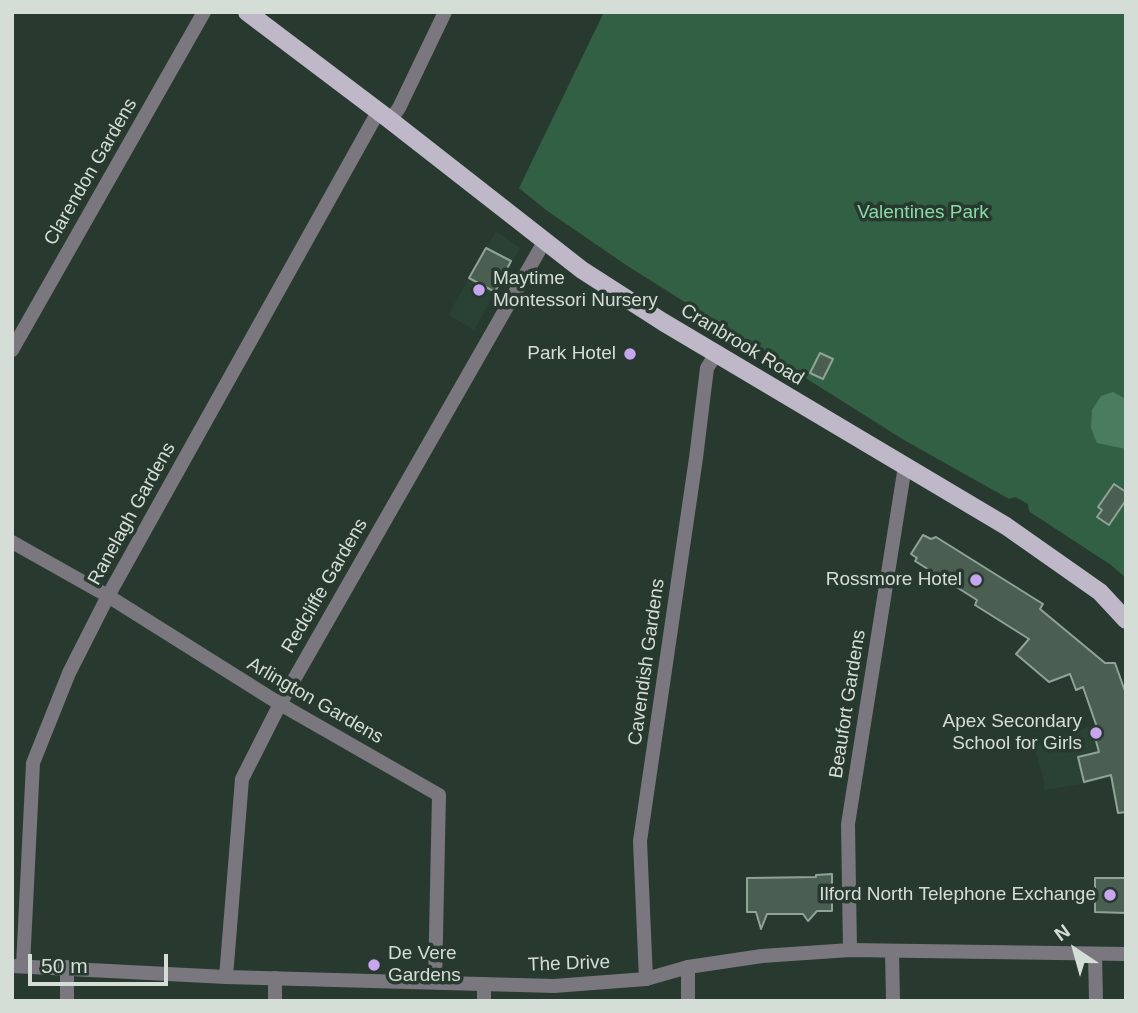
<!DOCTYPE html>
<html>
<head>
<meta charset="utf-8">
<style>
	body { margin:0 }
	#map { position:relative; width:1138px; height:1013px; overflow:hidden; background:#28392f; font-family:Arial,sans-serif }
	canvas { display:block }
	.frame { position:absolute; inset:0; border:14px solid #d4ded7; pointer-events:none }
	.north { position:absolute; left:1040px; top:915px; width:70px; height:70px; -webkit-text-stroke:5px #28392f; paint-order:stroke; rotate:324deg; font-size:19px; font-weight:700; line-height:28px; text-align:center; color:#d4ded7 }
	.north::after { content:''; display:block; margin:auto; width:24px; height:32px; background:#d4ded7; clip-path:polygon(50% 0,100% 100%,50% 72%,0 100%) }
	.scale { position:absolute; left:28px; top:954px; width:140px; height:32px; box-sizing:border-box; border:4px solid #d4ded7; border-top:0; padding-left:9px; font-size:21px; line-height:24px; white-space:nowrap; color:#d4ded7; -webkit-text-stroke:5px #28392f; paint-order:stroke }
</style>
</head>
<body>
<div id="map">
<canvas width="1138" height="1013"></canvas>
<div class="frame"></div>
<div class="north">N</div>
<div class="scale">50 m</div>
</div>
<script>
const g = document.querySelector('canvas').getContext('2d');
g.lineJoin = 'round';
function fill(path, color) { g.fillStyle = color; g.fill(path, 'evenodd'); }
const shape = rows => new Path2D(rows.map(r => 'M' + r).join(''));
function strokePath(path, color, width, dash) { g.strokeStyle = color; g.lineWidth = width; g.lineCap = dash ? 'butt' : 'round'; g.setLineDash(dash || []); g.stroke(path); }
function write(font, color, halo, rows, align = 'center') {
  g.font = font + ' Arial,sans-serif'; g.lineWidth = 7; g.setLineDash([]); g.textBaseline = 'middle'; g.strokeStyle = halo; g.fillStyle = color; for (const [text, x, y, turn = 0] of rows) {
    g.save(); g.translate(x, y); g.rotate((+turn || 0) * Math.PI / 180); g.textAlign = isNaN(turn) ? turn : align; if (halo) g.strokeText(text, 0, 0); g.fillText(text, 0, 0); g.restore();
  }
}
fill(shape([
	[496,231,520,248,474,330,448,315],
	[1126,716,1126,774,1084,784,1044,790,1044,781,1033,743]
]), '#2a4233');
fill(shape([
	[604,12,1126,12,1126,578,1111,565,1033,514,1029,511,1028,504,1015,497,1009,499,904,440,626,265,546,210,519,188]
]), '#326045');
fill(shape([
	[1113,392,1126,399,1126,449,1097,443,1091,428,1092,410,1101,396]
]), '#4a7d5f');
const building = shape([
	[486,248,511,261,495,292,469,278,486,248],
	[820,353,833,359,823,379,810,373,820,353],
	[1114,484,1126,492,1126,500,1109,525,1097,517,1102,510,1098,507,1114,484],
	[923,535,931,539,936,537,1043,604,1040,609,1105,663,1115,663,1126,694,1126,812,1118,813,1111,775,1084,782,1078,757,1099,752,1096,741,1100,736,1083,687,1076,690,1070,674,1049,682,1016,654,1029,639,975,605,977,600,915,561,917,558,911,554,923,535],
	[832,874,832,911,817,911,808,921,803,914,767,914,761,929,756,912,747,912,747,878,816,877,816,875,832,874],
	[1095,878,1126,878,1126,913,1095,912,1095,878]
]);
fill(building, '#4b5e52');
strokePath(building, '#8fa396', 2);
strokePath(shape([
	[390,120,399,108,445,12],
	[12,350,204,12],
	[12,542,108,596,280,704,439,795,435,982],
	[850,950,848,824,905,466],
	[892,951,893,1001],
	[1095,954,1096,1001],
	[23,966,33,763,69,673,108,596,378,112],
	[67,967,67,1001],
	[688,967,688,1001],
	[226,977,242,779,280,704,544,242],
	[275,978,275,1001],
	[646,979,640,841,696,458,707,368,716,354],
	[484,984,484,1001]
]), '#7a777f', 14);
strokePath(shape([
	[12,966,226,977,554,986,646,979,688,967,762,956,850,950,1126,954]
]), '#7a777f', 14);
strokePath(shape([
	[247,12,390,120,582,270,663,322,1006,526,1100,592,1126,620]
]), '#bfb8c9', 18);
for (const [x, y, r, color] of [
	[479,290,7,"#c8a6ef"],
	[630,354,7,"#c8a6ef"],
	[976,580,7,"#c8a6ef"],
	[1096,733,7,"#c8a6ef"],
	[1110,895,7,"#c8a6ef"],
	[374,965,7,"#c8a6ef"]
]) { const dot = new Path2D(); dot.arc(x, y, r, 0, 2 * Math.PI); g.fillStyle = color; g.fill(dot); strokePath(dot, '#28392f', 2.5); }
write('19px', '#d4ded7', '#28392f', [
	["Clarendon Gardens",91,172,-60],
	["Cranbrook Road",742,345,31],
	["Ranelagh Gardens",132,514,-61],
	["Redcliffe Gardens",325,586,-60],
	["Cavendish Gardens",647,662,-82],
	["Arlington Gardens",315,701,30],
	["Beaufort Gardens",848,704,-81],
	["The Drive",569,964,-2]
]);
write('19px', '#8ad9a9', '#28392f', [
	["Valentines Park",923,213]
]);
write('19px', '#d4ded7', '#28392f', [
	["Maytime",493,279,"left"],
	["Montessori Nursery",493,301,"left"],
	["Park Hotel",616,354],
	["Rossmore Hotel",962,580],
	["Apex Secondary",1082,722],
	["School for Girls",1082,744],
	["Ilford North Telephone Exchange",1096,895],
	["De Vere",388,954,"left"],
	["Gardens",388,976,"left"]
], 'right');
</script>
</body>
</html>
